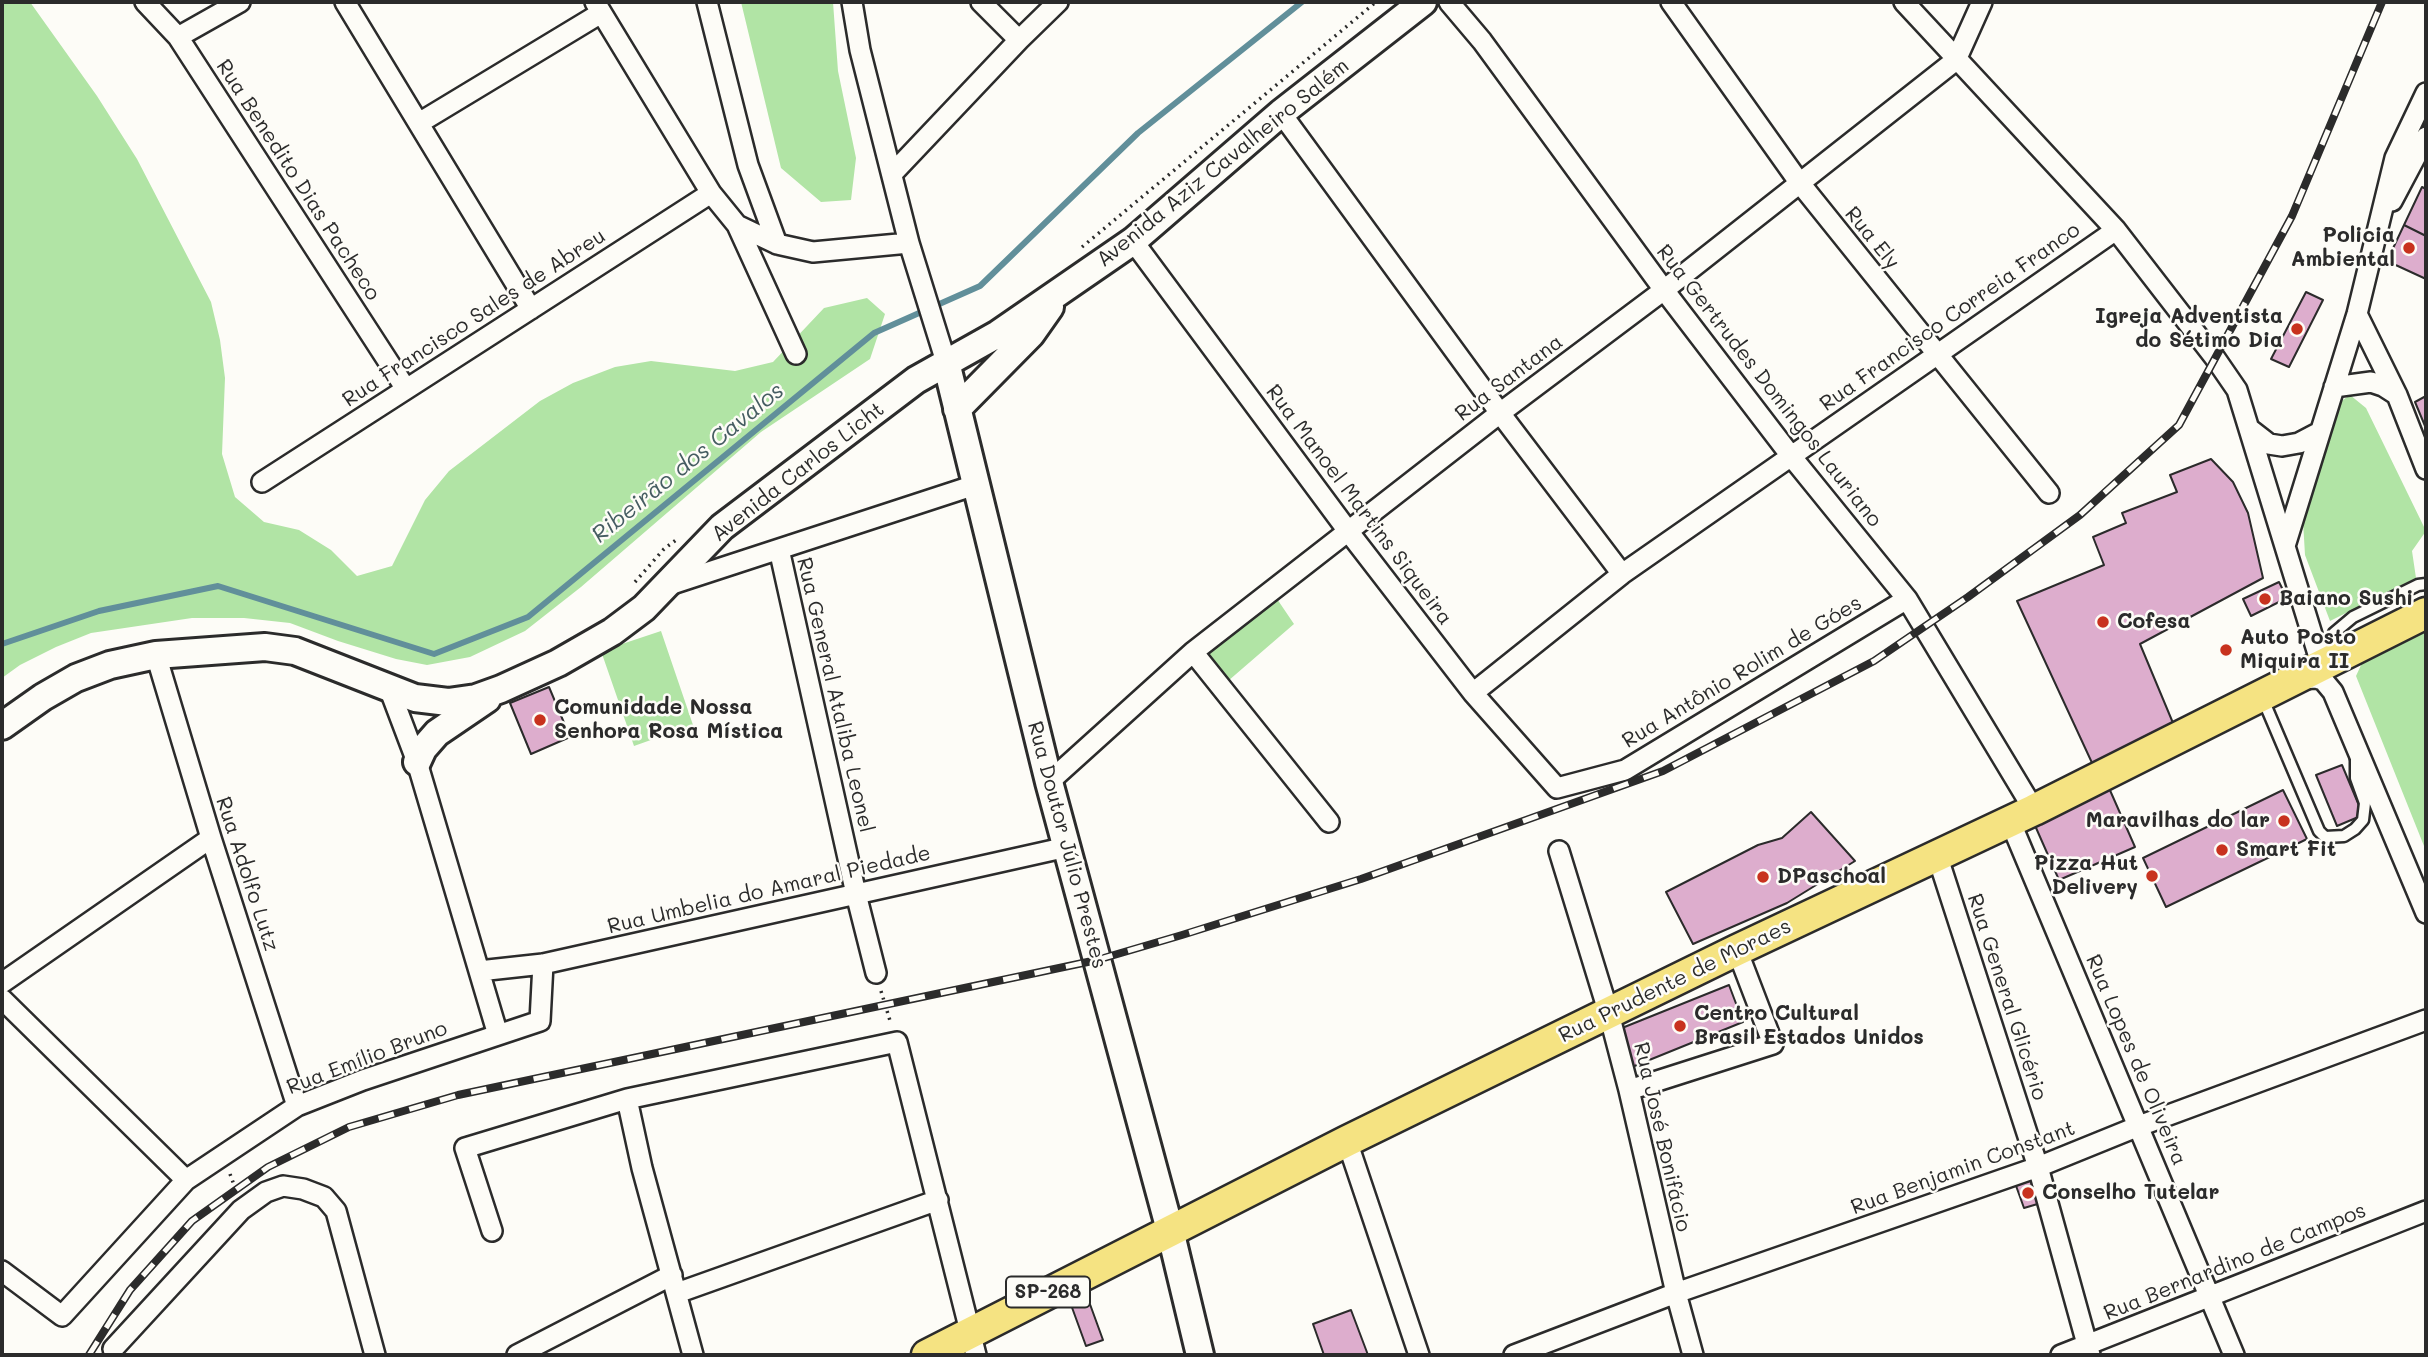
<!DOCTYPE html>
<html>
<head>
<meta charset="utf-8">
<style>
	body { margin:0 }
	#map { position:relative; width:2428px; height:1357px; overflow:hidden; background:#fdfcf7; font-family:Mali,sans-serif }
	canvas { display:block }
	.frame { position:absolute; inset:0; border:4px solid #2b2b2b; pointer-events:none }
</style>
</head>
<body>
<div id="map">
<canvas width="2428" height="1357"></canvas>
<div class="frame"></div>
</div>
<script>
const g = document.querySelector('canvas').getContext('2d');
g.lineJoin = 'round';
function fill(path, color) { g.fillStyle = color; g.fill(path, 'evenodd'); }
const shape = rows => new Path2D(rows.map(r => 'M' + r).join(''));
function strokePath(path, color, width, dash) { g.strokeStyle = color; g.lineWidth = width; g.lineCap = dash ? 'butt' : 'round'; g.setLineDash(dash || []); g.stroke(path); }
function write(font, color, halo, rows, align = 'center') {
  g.font = font + ' Mali,sans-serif'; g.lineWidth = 5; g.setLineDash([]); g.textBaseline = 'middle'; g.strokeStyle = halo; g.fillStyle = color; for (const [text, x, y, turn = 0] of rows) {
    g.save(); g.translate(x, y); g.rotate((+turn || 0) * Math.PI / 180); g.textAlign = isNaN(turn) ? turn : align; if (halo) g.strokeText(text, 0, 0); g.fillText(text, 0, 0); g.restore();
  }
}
fill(shape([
	[2,2,30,2,97,96,137,159,211,302,220,340,225,378,222,454,235,497,264,522,299,530,331,550,357,576,392,566,425,500,449,471,540,401,573,383,615,367,651,361,735,371,773,362,824,308,867,298,885,314,870,359,761,432,581,587,525,631,470,657,427,665,396,659,338,641,290,623,244,618,192,618,91,633,56,647,20,665,2,678],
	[741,2,833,2,838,71,856,158,851,200,821,202,781,168],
	[2350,395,2366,408,2426,531,2412,551,2416,578,2330,621,2305,555,2302,504,2330,409],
	[1273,593,1294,624,1228,681,1201,650],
	[2426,628,2426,851,2356,676,2362,663],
	[661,631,693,725,634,746,601,651]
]), '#b1e4a5');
strokePath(shape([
	[2,644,99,611,218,586,434,654,528,617,874,333,980,286,1138,133,1302,2]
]), '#618f9a', 6);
const building = shape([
	[2422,187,2426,189,2426,236,2404,225,2422,187],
	[2404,225,2426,236,2426,279,2387,261,2404,225],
	[2306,292,2323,300,2289,367,2271,359,2306,292],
	[2426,396,2426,425,2425,426,2415,402,2426,396],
	[2211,459,2233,482,2248,513,2263,578,2140,644,2173,723,2093,765,2017,601,2104,565,2093,537,2126,523,2122,513,2177,492,2170,475,2211,459],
	[2279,582,2287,598,2251,616,2243,599,2279,582],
	[549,687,570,737,531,754,510,703,549,687],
	[2342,765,2363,815,2337,826,2316,775,2342,765],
	[2109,788,2135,847,2059,880,2033,821,2109,788],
	[2283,790,2307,839,2166,907,2143,858,2283,790],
	[1811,812,1855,861,1787,903,1693,944,1666,892,1758,845,1782,838,1811,812],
	[1729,985,1743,1022,1632,1067,1617,1030,1729,985],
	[2031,1177,2041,1203,2024,1208,2015,1183,2031,1177],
	[1087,1296,1103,1340,1086,1346,1070,1302,1087,1296],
	[1351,1310,1368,1355,1324,1355,1313,1324,1351,1310]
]);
fill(building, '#ddadcd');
strokePath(building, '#2b2b2b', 2);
const service = shape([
	[2324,658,2334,633,2353,617,2418,585,2426,584],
	[2262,697,2319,831,2325,837,2344,836,2355,829,2363,820,2365,803,2356,778,2356,759]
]);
const minor = shape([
	[145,2,178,37,406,389],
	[345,2,531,309],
	[595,2,711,193,737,225,777,244],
	[707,2,748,165,777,244,813,252,909,243],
	[852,2,860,50,909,243,946,362],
	[981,2,1019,40],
	[1449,2,1482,41,1664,290,1791,456,1907,599,2034,810],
	[1671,2,1799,182,2049,493],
	[1904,2,2116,230,2215,358,2237,390,2322,667],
	[178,37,240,2],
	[1281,113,1500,413,1622,574],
	[419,123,601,13],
	[892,174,1019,40,1058,2],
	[2392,201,2426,137],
	[737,225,796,354],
	[1133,241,1348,531,1473,693,1557,788,1625,770,1907,599],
	[2357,314,2397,395,2426,469],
	[2334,387,2371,382,2383,386,2397,395],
	[2251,430,2269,444,2282,446,2299,443,2320,432],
	[262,482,711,193],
	[2285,546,2357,314,2395,158,2426,93],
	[779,549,856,894,876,973],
	[666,586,975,485],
	[1193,652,1329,822],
	[156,655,211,838,297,1106],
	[2300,679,2316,678,2323,680,2333,692,2426,913],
	[389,688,417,762,498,1035],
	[1473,693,1622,574,2116,230],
	[1049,782,1193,652,1500,413,1664,290,1956,60,1982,2],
	[2010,821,2234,1355],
	[1559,851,1609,1014,1629,1090,1676,1293,1693,1355],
	[1937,855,2038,1167,2090,1355],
	[479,971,543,964,1067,847],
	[2,983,211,838],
	[2,999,186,1180],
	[1629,1090,1773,1044,1737,950],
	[627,1099,642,1168,693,1355],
	[1347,1141,1419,1355],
	[492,1231,465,1148,627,1099,897,1042,976,1355],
	[2,1271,62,1316,186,1180,297,1106,363,1080,540,1021,543,964],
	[677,1293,938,1200],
	[113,1349,241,1210,266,1192,283,1186,303,1189,324,1197,336,1211,375,1355],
	[517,1355,672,1275],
	[1514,1355,1676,1293,2038,1167,2139,1126,2426,1020],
	[2061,1355,2426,1211]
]);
const secondary = shape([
	[946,362,1049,782,1170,1230,1200,1355],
	[957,409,1031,334,1050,307],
	[2,726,43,697,76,678,110,665,156,655,265,647,295,651,415,698,448,702,476,698,501,689,558,663,612,632,644,608,722,527,916,380,998,334,1133,241,1281,113,1423,2],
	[417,762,423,749,437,733,487,699]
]);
const primary = shape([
	[927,1355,1347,1141,1737,950,2034,810,2426,613]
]);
strokePath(service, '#2b2b2b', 15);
strokePath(minor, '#2b2b2b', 24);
strokePath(secondary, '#2b2b2b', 32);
strokePath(primary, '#2b2b2b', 35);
strokePath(shape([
	[1082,247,1376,2],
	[635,582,664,549,676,540],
	[881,991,891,1024],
	[230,1174,237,1193]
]), '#2b2b2b', 3.5, [2, 5]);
strokePath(service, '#fdfcf7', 10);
strokePath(minor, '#fdfcf7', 19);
strokePath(secondary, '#fdfcf7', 26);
strokePath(primary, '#f5e382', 30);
const rail = shape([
	[89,1355,130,1290,192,1221,268,1167,349,1127,458,1095,1097,960,1182,935,1361,879,1663,771,1874,661,1968,597,2080,515,2179,425,2292,216,2382,2]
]);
strokePath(rail, '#2b2b2b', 8);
strokePath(rail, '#fdfcf7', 5, [16]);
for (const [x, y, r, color] of [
	[2409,248,7,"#c8321e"],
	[2297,329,7,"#c8321e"],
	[2265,599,7,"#c8321e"],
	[2103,622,7,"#c8321e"],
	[2226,650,7,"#c8321e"],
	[540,720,7,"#c8321e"],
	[2284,821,7,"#c8321e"],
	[2222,850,7,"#c8321e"],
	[2152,876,7,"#c8321e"],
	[1763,877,7,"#c8321e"],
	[1680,1026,7,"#c8321e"],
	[2028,1193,7,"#c8321e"]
]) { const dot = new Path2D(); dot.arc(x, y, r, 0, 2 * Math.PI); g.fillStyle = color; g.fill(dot); strokePath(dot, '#fdfcf7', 2.5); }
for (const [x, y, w] of [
	[1048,1292,84]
]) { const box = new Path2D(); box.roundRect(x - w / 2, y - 15.5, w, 31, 5); g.fillStyle = '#fdfcf7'; g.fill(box); strokePath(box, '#2b2b2b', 2); }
write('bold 19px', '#2b2b2b', null, [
	["SP-268",1048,1292]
]);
write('21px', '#2b2b2b', '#fdfcf7', [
	["Avenida Aziz Cavalheiro Salém",1223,163,-39],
	["Rua Benedito Dias Pacheco",298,180,57],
	["Rua Ely",1872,238,51],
	["Rua Francisco Correia Franco",1950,317,-35],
	["Rua Francisco Sales de Abreu",474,318,-33],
	["Rua Santana",1509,378,-37],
	["Rua Gertrudes Domingos Lauriano",1769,386,52],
	["Avenida Carlos Licht",798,472,-38],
	["Rua Manoel Martins Siqueira",1359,505,53],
	["Rua Antônio Rolim de Góes",1742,672,-31],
	["Rua General Ataliba Leonel",835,695,77],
	["Rua Doutor Júlio Prestes",1067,845,75],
	["Rua Adolfo Lutz",247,874,72],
	["Rua Umbelia do Amaral Piedade",769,890,-13],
	["Rua Prudente de Moraes",1675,981,-26],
	["Rua General Glicério",2007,997,72],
	["Rua Emílio Bruno",367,1058,-21],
	["Rua Lopes de Oliveira",2136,1060,67],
	["Rua José Bonifácio",1662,1137,77],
	["Rua Benjamin Constant",1963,1168,-20],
	["Rua Bernardino de Campos",2235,1262,-22]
]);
write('bold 21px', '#2b2b2b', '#fdfcf7', [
	["Policia",2395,236,"right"],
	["Ambiental",2395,260,"right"],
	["Igreja Adventista",2283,317,"right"],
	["do Sétimo Dia",2283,341,"right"],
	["Baiano Sushi",2279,599],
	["Cofesa",2117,622],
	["Auto Posto",2240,638],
	["Miquira II",2240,662],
	["Comunidade Nossa",554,708],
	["Senhora Rosa Mística",554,732],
	["Maravilhas do lar",2270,821,"right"],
	["Smart Fit",2236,850],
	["Pizza Hut",2138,864,"right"],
	["Delivery",2138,888,"right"],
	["DPaschoal",1777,877],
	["Centro Cultural",1694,1014],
	["Brasil Estados Unidos",1694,1038],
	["Conselho Tutelar",2042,1193]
], 'left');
write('italic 23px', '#465d62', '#fdfcf7', [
	["Ribeirão dos Cavalos",688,463,-39]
]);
</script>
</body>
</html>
